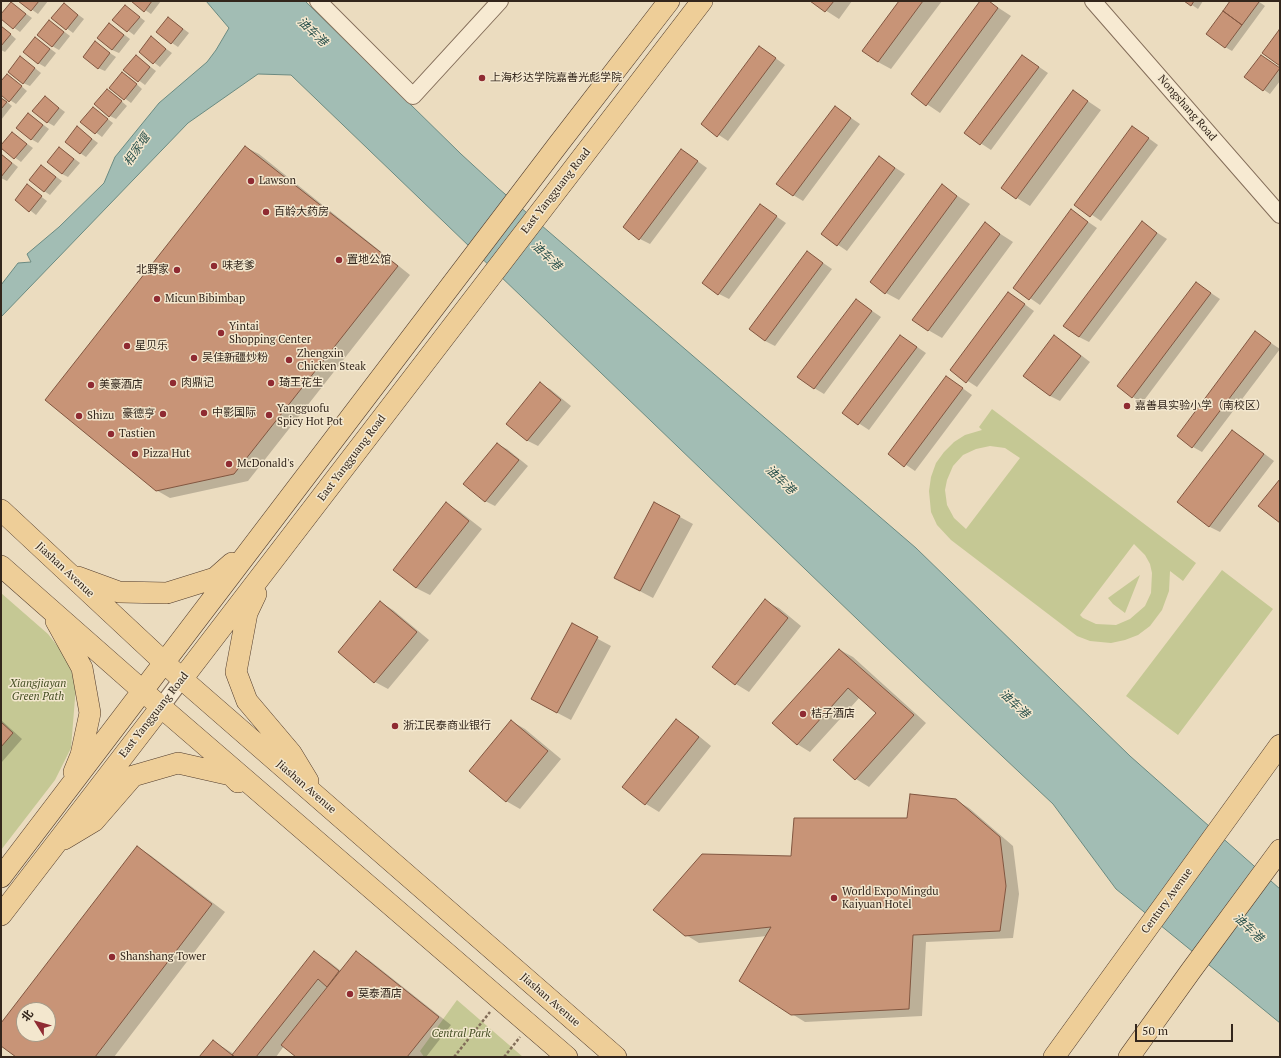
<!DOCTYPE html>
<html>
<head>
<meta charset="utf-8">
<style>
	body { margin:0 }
	#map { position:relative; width:1281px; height:1058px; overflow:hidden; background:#ebdcbf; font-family:"PT Serif","Noto Sans SC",serif }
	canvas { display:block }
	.frame { position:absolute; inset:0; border:2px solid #33261c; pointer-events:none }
	.north { position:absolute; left:16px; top:1002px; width:40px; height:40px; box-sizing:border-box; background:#f3e7ce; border:1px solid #a69a87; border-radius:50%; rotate:307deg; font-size:11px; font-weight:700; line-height:16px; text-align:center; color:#33261c }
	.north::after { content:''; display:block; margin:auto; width:14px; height:18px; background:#8f2b32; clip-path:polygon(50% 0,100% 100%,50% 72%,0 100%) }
	.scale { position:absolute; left:1135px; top:1024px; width:98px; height:18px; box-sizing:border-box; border:2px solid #33261c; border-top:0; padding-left:5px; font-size:12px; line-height:14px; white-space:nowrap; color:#33261c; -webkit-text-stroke:3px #f3e7ce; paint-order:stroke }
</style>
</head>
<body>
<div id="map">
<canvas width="1281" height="1058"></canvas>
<div class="frame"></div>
<div class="north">北</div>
<div class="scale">50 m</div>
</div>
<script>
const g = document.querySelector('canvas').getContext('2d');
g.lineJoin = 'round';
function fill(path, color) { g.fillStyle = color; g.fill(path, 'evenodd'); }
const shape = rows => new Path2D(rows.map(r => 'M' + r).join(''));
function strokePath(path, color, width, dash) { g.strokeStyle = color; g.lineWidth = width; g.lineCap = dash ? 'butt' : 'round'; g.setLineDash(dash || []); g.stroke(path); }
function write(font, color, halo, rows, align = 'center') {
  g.font = font + ' "PT Serif","Noto Sans SC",serif'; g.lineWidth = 3; g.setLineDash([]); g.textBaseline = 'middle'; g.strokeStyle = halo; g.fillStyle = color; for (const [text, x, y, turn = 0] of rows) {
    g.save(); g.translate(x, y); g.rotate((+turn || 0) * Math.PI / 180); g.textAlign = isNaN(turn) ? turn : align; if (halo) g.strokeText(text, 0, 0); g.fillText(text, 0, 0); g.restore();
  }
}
fill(shape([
	[992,409,1196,563,1183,581,1170,571,1169,591,1162,610,1150,626,1138,635,1125,640,1111,643,1090,641,1077,636,951,540,937,525,931,512,929,491,931,477,936,463,944,452,954,442,965,435,982,430,979,427],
	[990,446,1005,448,1020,458,966,529,954,518,947,505,945,490,947,480,953,466,963,455,976,449],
	[1134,544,1145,555,1150,564,1152,573,1151,593,1145,606,1130,619,1116,625,1096,624,1083,618,1080,615],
	[1222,570,1273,609,1178,735,1126,696],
	[1140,575,1125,613,1113,604,1108,598],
	[1,593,48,634,67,658,76,686,71,748,55,780,1,850],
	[457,1000,523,1057,424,1057,420,1051]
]), '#c5c894');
const water = shape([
	[206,1,305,1,461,154,498,188,916,548,1130,756,1280,889,1280,1023,1116,889,1053,804,883,644,291,75,258,74,188,123,1,317,1,285,18,263,31,262,27,254,59,227,104,183,115,157,159,103,207,62,216,50,229,28,206,1]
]);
fill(water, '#a2bdb4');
strokePath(water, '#6a8a81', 1);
fill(shape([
	[20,1,48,1,38,14],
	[132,1,161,1,151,14],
	[811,1,852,1,839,19],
	[900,1,942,1,891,69,878,62],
	[981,1,988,1,1011,16,940,113,912,94],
	[1186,1,1203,1,1198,9],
	[1232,1,1258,1,1265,6,1232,51,1225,47],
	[11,3,32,18,20,32,1,18,1,16],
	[64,4,84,19,73,33,53,18],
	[125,6,145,21,134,35,114,20],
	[169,18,189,33,178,47,172,43],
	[50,21,70,36,59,50,52,46],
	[110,24,130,39,119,53,112,50],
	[1,26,16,39,5,52,1,50],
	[36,38,56,53,45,67,38,63],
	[151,38,172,53,160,67,140,52],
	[95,43,116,57,105,71,98,68],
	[760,47,785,65,728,141,702,124],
	[136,56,156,71,145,85,125,70],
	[1023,56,1048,73,991,150,965,133],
	[1261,56,1280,69,1280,81,1270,94,1245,77],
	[21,57,41,73,30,86,23,83],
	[129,77,142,89,131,103,111,88],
	[13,79,27,91,16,104,1,94,1,83],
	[1073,91,1101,110,1030,206,1017,198],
	[113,94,127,106,116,119,110,116],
	[1,97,12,106,1,120],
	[45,97,65,112,54,126,47,122],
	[835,107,860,124,803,201,793,195],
	[93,108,113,123,102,137,82,122],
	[29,114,49,129,38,143,31,139],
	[1133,127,1158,145,1101,221,1076,204],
	[78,128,98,143,86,157,80,153],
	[12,133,33,148,21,162,1,147],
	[245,147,259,154,410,275,248,481,170,498,156,490],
	[60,148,80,163,68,177,62,174],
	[682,150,707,168,650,244,640,239],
	[1,154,18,167,7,181,1,178],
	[879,157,905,174,847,251,822,234],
	[42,166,62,181,50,195,44,191],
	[27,186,47,201,36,215,16,199],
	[942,186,970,204,899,300,886,293],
	[761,206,786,223,729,299,719,294],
	[1072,211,1097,228,1040,305,1014,287],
	[1142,223,1167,239,1089,342,1079,337],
	[985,224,1013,242,942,338,928,330],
	[807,252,832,269,775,346,765,341],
	[1196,283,1220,299,1142,403,1133,397],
	[1009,293,1034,311,977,387,951,370],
	[856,300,881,317,824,394,814,388],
	[1256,333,1280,349,1202,452,1193,447],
	[901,336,926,353,869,430,843,413],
	[1054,337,1064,342,1090,362,1060,401,1050,396,1024,376],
	[947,377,972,395,915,471,890,454],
	[540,384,550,389,571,406,538,446,528,441,508,424],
	[1232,431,1242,437,1274,461,1220,532,1210,527,1178,502],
	[497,444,507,449,528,466,495,506,485,501],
	[654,503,693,524,653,598,628,585],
	[446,504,459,511,482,529,430,595,416,588,394,570],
	[765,601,779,608,801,626,749,692,736,684,713,667],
	[380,602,393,610,429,640,388,689,375,682,339,652],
	[572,625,611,646,571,720,546,707],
	[840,650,853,657,926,723,869,787,856,779,835,760,877,713,860,697,810,752,797,744],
	[1,720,22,739,1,763],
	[676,720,689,728,711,746,659,812,646,804,624,786],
	[511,721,525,729,561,759,520,809,506,801],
	[956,800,969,808,1013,846,1019,894,1013,938,926,942,922,1016,805,1022,792,1014,767,936,699,943,686,935,791,857,908,819],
	[137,847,150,855,225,912,114,1057,17,1057,1,1045,1,1025],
	[24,1010,48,1010,48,1034,24,1034],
	[356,952,369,960,451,1025,426,1057,297,1057,284,1046,276,1057,201,1057,213,1041,234,1054,314,953,327,960,341,971]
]), '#0003');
const building = shape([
	[18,1,39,1,31,11,18,1],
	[131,1,152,1,144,12,131,1],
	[810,1,834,1,825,12,810,1],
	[899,1,923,1,878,62,862,51,899,1],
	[980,1,989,1,998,8,926,106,911,94,980,1],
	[1184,1,1194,1,1191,6,1184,1],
	[1230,1,1258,1,1259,2,1242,25,1223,11,1230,1],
	[11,2,26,14,13,29,1,19,1,14,11,2],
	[64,3,78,15,66,30,51,18,64,3],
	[125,5,140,17,127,32,112,20,125,5],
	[1223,11,1242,25,1225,48,1206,34,1223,11],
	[168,17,183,29,171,44,156,32,168,17],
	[49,20,64,32,52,47,37,35,49,20],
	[109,23,124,35,112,50,97,38,109,23],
	[1,26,11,34,1,46,1,26],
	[1279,30,1280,31,1280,66,1262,53,1279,30],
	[151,36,166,49,153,64,139,52,151,36],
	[35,37,50,49,38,64,23,52,35,37],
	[95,41,110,53,98,69,83,57,95,41],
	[759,46,776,58,717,137,701,124,759,46],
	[136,55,150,67,138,82,123,70,136,55],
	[1022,55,1039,67,980,145,964,133,1022,55],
	[1261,55,1280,68,1263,91,1244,77,1261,55],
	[20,56,35,68,23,84,8,72,20,56],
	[122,72,137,84,124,100,109,88,122,72],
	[7,74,22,86,9,102,1,95,1,81,7,74],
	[107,89,122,101,109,117,94,104,107,89],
	[1073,90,1088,101,1016,199,1001,188,1073,90],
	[45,96,59,108,47,123,32,111,45,96],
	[1,98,7,102,1,109,1,98],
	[835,106,851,118,793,196,776,184,835,106],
	[93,107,108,119,95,134,80,122,93,107],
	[28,113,43,125,31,140,16,128,28,113],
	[77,126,92,139,80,154,65,142,77,126],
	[1132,126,1149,138,1090,217,1074,205,1132,126],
	[12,132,27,144,14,159,1,148,1,145,12,132],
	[245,146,398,266,234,474,156,491,45,400,245,146],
	[59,147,74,159,62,174,47,162,59,147],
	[681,149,698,161,639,240,623,227,681,149],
	[1,154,12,163,1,177,1,154],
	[879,156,895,168,837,246,821,234,879,156],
	[41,165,56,177,44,192,29,180,41,165],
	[27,184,42,196,29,212,15,200,27,184],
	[942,184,957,196,885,294,870,282,942,184],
	[760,204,777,216,718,295,702,283,760,204],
	[1071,209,1088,222,1029,300,1013,288,1071,209],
	[1142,221,1157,233,1079,337,1063,326,1142,221],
	[985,222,1000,234,928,331,912,320,985,222],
	[807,251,823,263,765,341,749,329,807,251],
	[1196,282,1211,293,1132,398,1117,386,1196,282],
	[1008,292,1025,304,966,383,950,370,1008,292],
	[856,299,872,311,814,389,797,377,856,299],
	[1255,331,1271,343,1192,448,1177,436,1255,331],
	[900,335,917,347,858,425,842,413,900,335],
	[1054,335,1081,356,1050,396,1023,376,1054,335],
	[946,376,963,388,904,467,888,454,946,376],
	[540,382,561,400,527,441,506,424,540,382],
	[1232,430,1264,454,1209,527,1177,502,1232,430],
	[497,443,519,460,485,502,463,484,497,443],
	[1280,479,1280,523,1258,506,1280,479],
	[446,502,469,521,416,588,393,570,446,502],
	[654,502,680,516,640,591,614,578,654,502],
	[765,599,788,618,735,685,712,667,765,599],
	[380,601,417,632,374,683,338,652,380,601],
	[572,623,598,637,557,713,531,699,572,623],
	[839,649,914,715,855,780,833,760,876,713,848,688,797,745,772,723,839,649],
	[676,719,699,737,645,805,622,787,676,719],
	[511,720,548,751,506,802,469,771,511,720],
	[1,722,13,733,1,747,1,722],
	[910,794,956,799,1000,837,1006,886,1000,931,913,935,909,1009,791,1015,739,981,771,927,685,936,653,910,702,854,791,856,794,818,907,818,910,794],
	[137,846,212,904,95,1057,16,1057,1,1046,1,1023,137,846],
	[24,1010,48,1010,48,1034,24,1034,24,1010],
	[314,951,339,971,327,987,318,979,256,1057,235,1057,232,1055,314,951],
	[356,951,439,1017,407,1057,296,1057,281,1045,356,951],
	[213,1040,232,1055,235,1057,199,1057,213,1040]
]);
fill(building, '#c89477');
strokePath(building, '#815640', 1);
const minor = shape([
	[318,1,413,96,500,1],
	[1093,1,1280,215],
	[161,707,182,679]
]);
const major = shape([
	[1,510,182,679,616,1057],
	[1,566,161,707,567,1057],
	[78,577,119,592,167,593,215,578,232,563],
	[256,594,247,613,236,672,247,701,291,753,308,781],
	[56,621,82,668,90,713,81,755,74,772],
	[182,679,702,1],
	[64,839,94,821,133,776,178,763,231,775,238,782],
	[1,877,557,146,669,1],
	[1,915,161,707],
	[1054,1057,1280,745],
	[1129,1057,1190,972,1280,850]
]);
strokePath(minor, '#836d59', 18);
strokePath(major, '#513c2d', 22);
strokePath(shape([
	[454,1057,490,1012],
	[504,1057,520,1037]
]), '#836d59', 2.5, [3, 2]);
strokePath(minor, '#f7ead2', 16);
strokePath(major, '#eece98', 21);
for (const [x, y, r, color] of [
	[482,78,4,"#8f2b32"],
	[251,181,4,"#8f2b32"],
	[266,212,4,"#8f2b32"],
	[339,260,4,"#8f2b32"],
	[214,266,4,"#8f2b32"],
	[177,270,4,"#8f2b32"],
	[157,299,4,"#8f2b32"],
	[221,333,4,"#8f2b32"],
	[127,346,4,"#8f2b32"],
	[194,358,4,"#8f2b32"],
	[289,360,4,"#8f2b32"],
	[173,383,4,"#8f2b32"],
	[271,383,4,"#8f2b32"],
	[91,385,4,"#8f2b32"],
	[1127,406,4,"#8f2b32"],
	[204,413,4,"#8f2b32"],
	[163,414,4,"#8f2b32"],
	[269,415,4,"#8f2b32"],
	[79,416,4,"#8f2b32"],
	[111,434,4,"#8f2b32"],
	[135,454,4,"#8f2b32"],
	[229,464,4,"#8f2b32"],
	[803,714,4,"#8f2b32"],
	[395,726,4,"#8f2b32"],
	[834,898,4,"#8f2b32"],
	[112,957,4,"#8f2b32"],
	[350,994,4,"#8f2b32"]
]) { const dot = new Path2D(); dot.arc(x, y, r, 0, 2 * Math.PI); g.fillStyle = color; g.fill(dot); strokePath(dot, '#f3e7ce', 1.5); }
write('11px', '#33261c', '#f3e7ce', [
	["上海杉达学院嘉善光彪学院",490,78],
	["Lawson",259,181],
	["百龄大药房",274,212],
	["置地公馆",347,260],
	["味老爹",222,266],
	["北野家",169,270,"right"],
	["Micun Bibimbap",165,299],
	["Yintai",229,327],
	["Shopping Center",229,340],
	["星贝乐",135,346],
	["Zhengxin",297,354],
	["Chicken Steak",297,367],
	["吴佳新疆炒粉",202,358],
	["肉鼎记",181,383],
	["琦王花生",279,383],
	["美豪酒店",99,385],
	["嘉善县实验小学（南校区）",1135,406],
	["Yangguofu",277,409],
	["Spicy Hot Pot",277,422],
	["中影国际",212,413],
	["豪德亨",155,414,"right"],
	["Shizu",87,416],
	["Tastien",119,434],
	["Pizza Hut",143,454],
	["McDonald's",237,464],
	["桔子酒店",811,714],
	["浙江民泰商业银行",403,726],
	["World Expo Mingdu",842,892],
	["Kaiyuan Hotel",842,905],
	["Shanshang Tower",120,957],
	["莫泰酒店",358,994]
], 'left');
write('11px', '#33261c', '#f3e7ce', [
	["Nongshang Road",1187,108,49],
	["East Yangguang Road",556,191,-52],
	["East Yangguang Road",352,458,-53],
	["Jiashan Avenue",65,570,43],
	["East Yangguang Road",154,715,-52],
	["Jiashan Avenue",306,787,41],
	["Century Avenue",1167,901,-54],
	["Jiashan Avenue",550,1000,41]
]);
write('italic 11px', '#464f24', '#f3e7ce', [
	["Xiangjiayan",38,684],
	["Green Path",38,697],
	["Central Park",461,1034]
]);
write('italic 12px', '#2c534e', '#f3e7ce', [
	["油车港",312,32,44],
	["相家堰",137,150,-55],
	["油车港",546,256,44],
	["油车港",780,480,44],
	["油车港",1014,704,44],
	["油车港",1248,928,44]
]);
</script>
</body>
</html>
